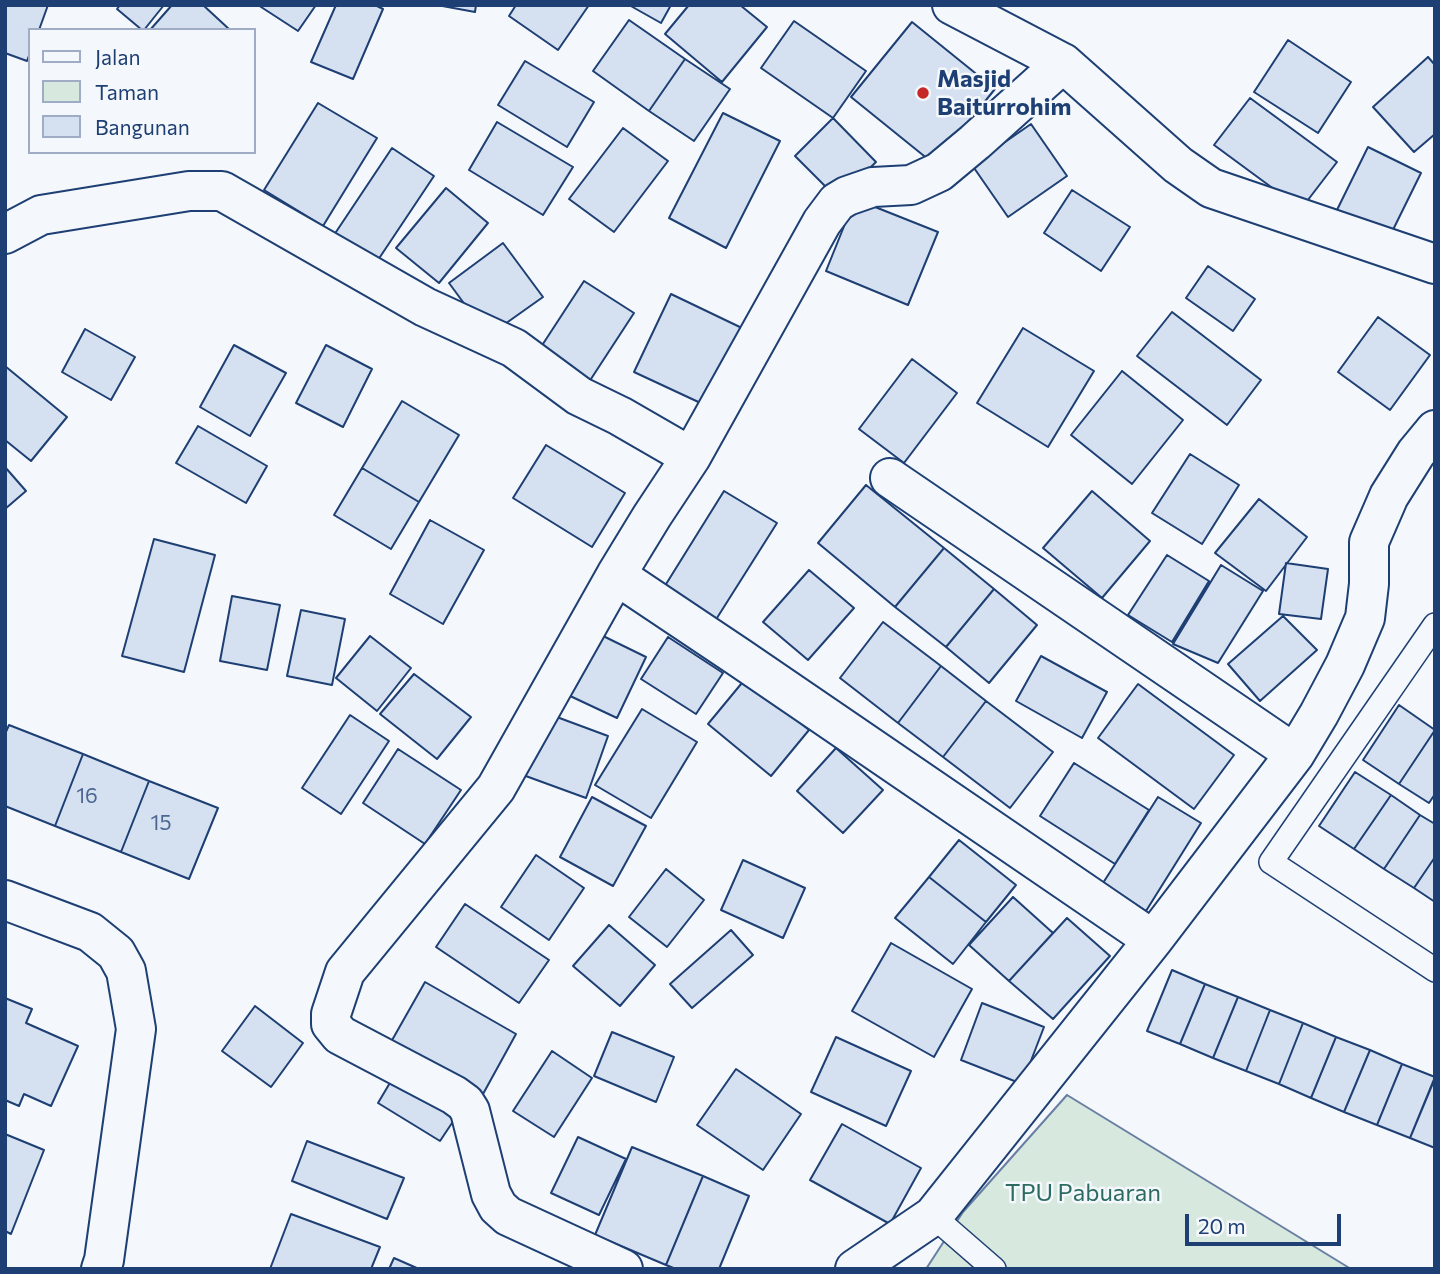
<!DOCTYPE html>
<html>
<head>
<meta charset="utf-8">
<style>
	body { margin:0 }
	#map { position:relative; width:1440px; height:1274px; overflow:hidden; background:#f4f7fb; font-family:Commissioner,sans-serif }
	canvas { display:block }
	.frame { position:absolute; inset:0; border:7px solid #1d3f73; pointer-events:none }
	.legend { position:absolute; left:28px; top:28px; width:228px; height:126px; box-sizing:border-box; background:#f4f7fb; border:2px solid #9eadc5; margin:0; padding:9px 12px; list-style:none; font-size:21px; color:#1d3f73 }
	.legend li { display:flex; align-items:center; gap:14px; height:35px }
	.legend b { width:35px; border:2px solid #9eadc5 }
	.scale { position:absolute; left:1185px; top:1214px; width:156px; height:32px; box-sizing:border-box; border:4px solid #1d3f73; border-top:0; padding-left:9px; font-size:21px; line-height:24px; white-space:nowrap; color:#1d3f73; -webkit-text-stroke:5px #f4f7fb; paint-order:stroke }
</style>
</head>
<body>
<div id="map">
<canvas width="1440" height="1274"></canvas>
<div class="frame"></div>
<ul class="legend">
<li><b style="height:9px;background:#f4f7fb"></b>Jalan</li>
<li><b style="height:19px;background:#d7e8df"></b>Taman</li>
<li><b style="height:19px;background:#d5e0f0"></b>Bangunan</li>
</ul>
<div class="scale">20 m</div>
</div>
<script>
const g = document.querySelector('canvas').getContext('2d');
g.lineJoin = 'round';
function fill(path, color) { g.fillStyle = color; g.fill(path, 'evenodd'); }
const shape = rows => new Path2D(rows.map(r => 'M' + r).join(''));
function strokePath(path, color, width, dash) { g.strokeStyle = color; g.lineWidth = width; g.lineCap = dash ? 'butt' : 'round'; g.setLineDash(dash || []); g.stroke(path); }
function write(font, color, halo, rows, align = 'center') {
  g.font = font + ' Commissioner,sans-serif'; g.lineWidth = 5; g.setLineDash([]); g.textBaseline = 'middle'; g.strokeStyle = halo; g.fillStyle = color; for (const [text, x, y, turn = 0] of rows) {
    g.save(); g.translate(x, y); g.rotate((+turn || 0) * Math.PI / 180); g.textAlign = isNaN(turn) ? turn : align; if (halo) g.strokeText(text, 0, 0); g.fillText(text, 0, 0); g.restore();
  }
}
const green = shape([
	[1067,1095,1351,1269,926,1269,963,1212,1067,1095]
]);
fill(green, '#d7e8df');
strokePath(green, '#687fa3', 2);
const building = shape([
	[5,5,48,5,39,30,30,30,30,53,27,61,5,53,5,5],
	[120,5,164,5,144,30,142,30,117,9,120,5],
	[172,5,203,5,230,30,150,30,172,5],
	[258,5,316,5,298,31,258,5],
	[336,5,375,5,383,9,353,79,311,62,336,5],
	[437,5,476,5,475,12,437,5],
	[516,5,589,5,558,50,509,16,516,5],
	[629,5,671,5,661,23,629,5],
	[689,5,740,5,767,27,722,82,665,34,689,5],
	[629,20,685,59,649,111,593,71,629,20],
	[794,21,866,71,833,118,761,68,794,21],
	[912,22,995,89,934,164,851,97,912,22],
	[1288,40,1351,82,1318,133,1254,92,1288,40],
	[1428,57,1435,65,1435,134,1414,152,1373,107,1428,57],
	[685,59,730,89,694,141,649,111,685,59],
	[525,61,594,102,567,147,498,105,525,61],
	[1250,98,1337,162,1301,209,1214,145,1250,98],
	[318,103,377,138,323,226,264,190,318,103],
	[723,113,780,141,726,248,669,218,723,113],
	[833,118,876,162,838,199,795,156,833,118],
	[497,122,573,167,543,215,469,170,497,122],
	[1031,124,1067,176,1008,217,972,165,1031,124],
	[623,128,668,161,614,232,569,199,623,128],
	[1368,147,1421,173,1386,244,1333,218,1368,147],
	[392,148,434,176,374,266,332,238,392,148],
	[446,188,488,223,439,283,396,248,446,188],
	[1072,190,1130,227,1101,271,1044,233,1072,190],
	[855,199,938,232,908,305,826,271,855,199],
	[503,243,543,297,488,336,449,283,503,243],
	[1208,266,1255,299,1233,331,1186,298,1208,266],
	[584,281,634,313,589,382,539,350,584,281],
	[671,294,744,329,707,406,634,372,671,294],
	[1172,312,1261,380,1227,425,1137,356,1172,312],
	[1378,317,1430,355,1390,410,1338,372,1378,317],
	[1023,328,1094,371,1048,447,977,403,1023,328],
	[85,329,135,357,111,400,62,372,85,329],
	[234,345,286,373,250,436,200,407,234,345],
	[326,345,372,369,343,427,296,403,326,345],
	[912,359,957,393,904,463,859,429,912,359],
	[5,366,67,417,31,461,5,440,5,366],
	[1122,371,1183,420,1132,484,1071,435,1122,371],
	[402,401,459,435,419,502,362,468,402,401],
	[198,426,267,466,246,503,176,463,198,426],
	[546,445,625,493,592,547,513,498,546,445],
	[1190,454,1239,485,1202,544,1152,513,1190,454],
	[5,467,26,491,5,509,5,467],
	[362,468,419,502,391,549,334,515,362,468],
	[866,485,944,548,895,607,818,543,866,485],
	[724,491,777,523,710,629,658,597,724,491],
	[1092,491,1150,541,1102,598,1043,548,1092,491],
	[1259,499,1307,537,1266,591,1215,553,1259,499],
	[430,520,484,550,443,624,390,594,430,520],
	[154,539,215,555,184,672,122,656,154,539],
	[944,548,994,589,946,647,895,607,944,548],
	[1167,555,1209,581,1172,642,1128,615,1167,555],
	[1286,563,1328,569,1321,619,1279,614,1286,563],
	[1221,565,1263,591,1218,663,1173,644,1221,565],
	[809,570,854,608,808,660,763,622,809,570],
	[994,589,1037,625,989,683,946,647,994,589],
	[232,596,280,605,267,670,220,661,232,596],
	[301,610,345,619,332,685,287,676,301,610],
	[1283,616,1317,650,1260,701,1228,664,1283,616],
	[883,622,941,666,898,723,840,678,883,622],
	[597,633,646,657,617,718,568,695,597,633],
	[370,636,411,668,377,711,336,678,370,636],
	[668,637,723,673,696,714,641,679,668,637],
	[1041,656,1107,692,1082,738,1016,701,1041,656],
	[941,666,986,701,943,757,898,723,941,666],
	[414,674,471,717,437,759,380,714,414,674],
	[746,678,809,730,771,776,708,724,746,678],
	[1138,684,1234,755,1194,809,1098,738,1138,684],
	[986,701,1053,752,1010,808,943,757,986,701],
	[1399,705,1435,730,1399,784,1363,760,1399,705],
	[642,709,697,742,651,818,595,785,642,709],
	[546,713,608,736,586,798,523,775,546,713],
	[350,715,389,741,341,814,302,788,350,715],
	[9,725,83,754,55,826,5,806,5,734,9,725],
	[1435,730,1435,794,1429,803,1399,784,1435,730],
	[836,748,883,790,843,833,797,791,836,748],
	[398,749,461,790,425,844,363,803,398,749],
	[83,754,149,781,121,852,55,826,83,754],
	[1074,763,1149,810,1115,864,1040,816,1074,763],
	[1355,772,1391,795,1354,849,1319,826,1355,772],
	[149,781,218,808,189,879,121,852,149,781],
	[1391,795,1420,815,1384,869,1354,849,1391,795],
	[592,797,646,826,613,886,560,857,592,797],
	[1158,797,1201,823,1146,911,1103,883,1158,797],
	[1420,815,1435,824,1435,857,1414,888,1384,869,1420,815],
	[959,840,1016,885,986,922,929,877,959,840],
	[536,855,584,888,549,940,501,907,536,855],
	[1435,857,1435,902,1414,888,1435,857],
	[743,860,805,888,783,938,721,910,743,860],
	[666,869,704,900,667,947,629,917,666,869],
	[929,877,986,922,953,964,895,918,929,877],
	[1013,897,1053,933,1009,981,969,945,1013,897],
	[465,904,549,960,519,1003,436,947,465,904],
	[1067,918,1110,956,1053,1019,1009,981,1067,918],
	[609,925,655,965,620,1006,573,966,609,925],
	[731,930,753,955,692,1008,670,984,731,930],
	[891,943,972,989,934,1057,852,1011,891,943],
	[1172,970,1205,984,1180,1044,1147,1031,1172,970],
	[425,982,516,1034,483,1094,391,1042,425,982],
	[1205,984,1238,997,1213,1058,1180,1044,1205,984],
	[1238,997,1270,1010,1246,1071,1213,1058,1238,997],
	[5,998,32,1009,26,1023,78,1046,51,1106,24,1094,19,1106,5,1100,5,998],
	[982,1003,1044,1027,1022,1084,961,1060,982,1003],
	[255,1006,303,1043,271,1087,222,1051,255,1006],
	[1270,1010,1303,1023,1279,1084,1246,1071,1270,1010],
	[1303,1023,1336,1037,1311,1098,1279,1084,1303,1023],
	[612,1032,674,1057,656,1102,594,1076,612,1032],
	[836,1037,911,1071,886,1126,811,1092,836,1037],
	[1336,1037,1370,1050,1344,1112,1311,1098,1336,1037],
	[1370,1050,1402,1064,1377,1125,1344,1112,1370,1050],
	[552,1051,592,1078,554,1137,513,1111,552,1051],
	[1402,1064,1435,1077,1410,1138,1377,1125,1402,1064],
	[736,1069,801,1114,763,1170,697,1125,736,1069],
	[397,1071,460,1111,440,1141,378,1103,397,1071],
	[1435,1078,1435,1148,1410,1138,1435,1078],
	[842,1124,921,1168,890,1224,810,1180,842,1124],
	[5,1134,44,1150,11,1234,5,1231,5,1134],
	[578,1137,626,1159,599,1215,551,1193,578,1137],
	[307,1141,404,1178,387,1219,292,1181,307,1141],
	[632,1147,703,1176,666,1265,595,1235,632,1147],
	[703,1176,749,1196,719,1269,676,1269,666,1265,703,1176],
	[291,1214,380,1247,371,1269,270,1269,291,1214],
	[394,1258,419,1269,389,1269,394,1258]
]);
fill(building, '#d5e0f0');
strokePath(building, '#1d3f73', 2);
const lane = shape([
	[1435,625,1271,862,1435,970],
	[933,1216,994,1269]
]);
const street = shape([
	[952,5,1063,63,1178,165,1211,188,1435,264],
	[5,234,41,215,189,191,222,191,425,307,514,348,579,396,620,416,691,457,652,516,616,575,496,788,345,972,331,1014,331,1024,340,1035,454,1095,465,1103,470,1111,491,1194,498,1207,508,1216,623,1269],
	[691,457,822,222,837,202,847,196,873,187,911,185,939,172,975,142,1063,63],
	[890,478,1295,754],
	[616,575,740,658,1153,940],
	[5,900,90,932,116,953,126,971,136,1029,104,1260,101,1269],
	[855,1269,933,1216,1153,940,1295,754,1319,714,1345,665,1365,618,1369,584,1369,542,1389,496,1416,453,1435,430]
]);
strokePath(lane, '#1d3f73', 26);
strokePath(street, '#1d3f73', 42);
strokePath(lane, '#f4f7fb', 23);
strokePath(street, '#f4f7fb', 38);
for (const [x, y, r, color] of [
	[923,93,7,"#c62828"]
]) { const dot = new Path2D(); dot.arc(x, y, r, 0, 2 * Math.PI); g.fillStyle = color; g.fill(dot); strokePath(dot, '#f4f7fb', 2.5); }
write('21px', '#4b6792', null, [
	["16",87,796],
	["15",161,823]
]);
write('bold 24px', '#1d3f73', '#f4f7fb', [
	["Masjid",937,79],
	["Baiturrohim",937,107]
], 'left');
write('24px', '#2c6c60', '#f4f7fb', [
	["TPU Pabuaran",1083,1193]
]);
</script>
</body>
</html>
